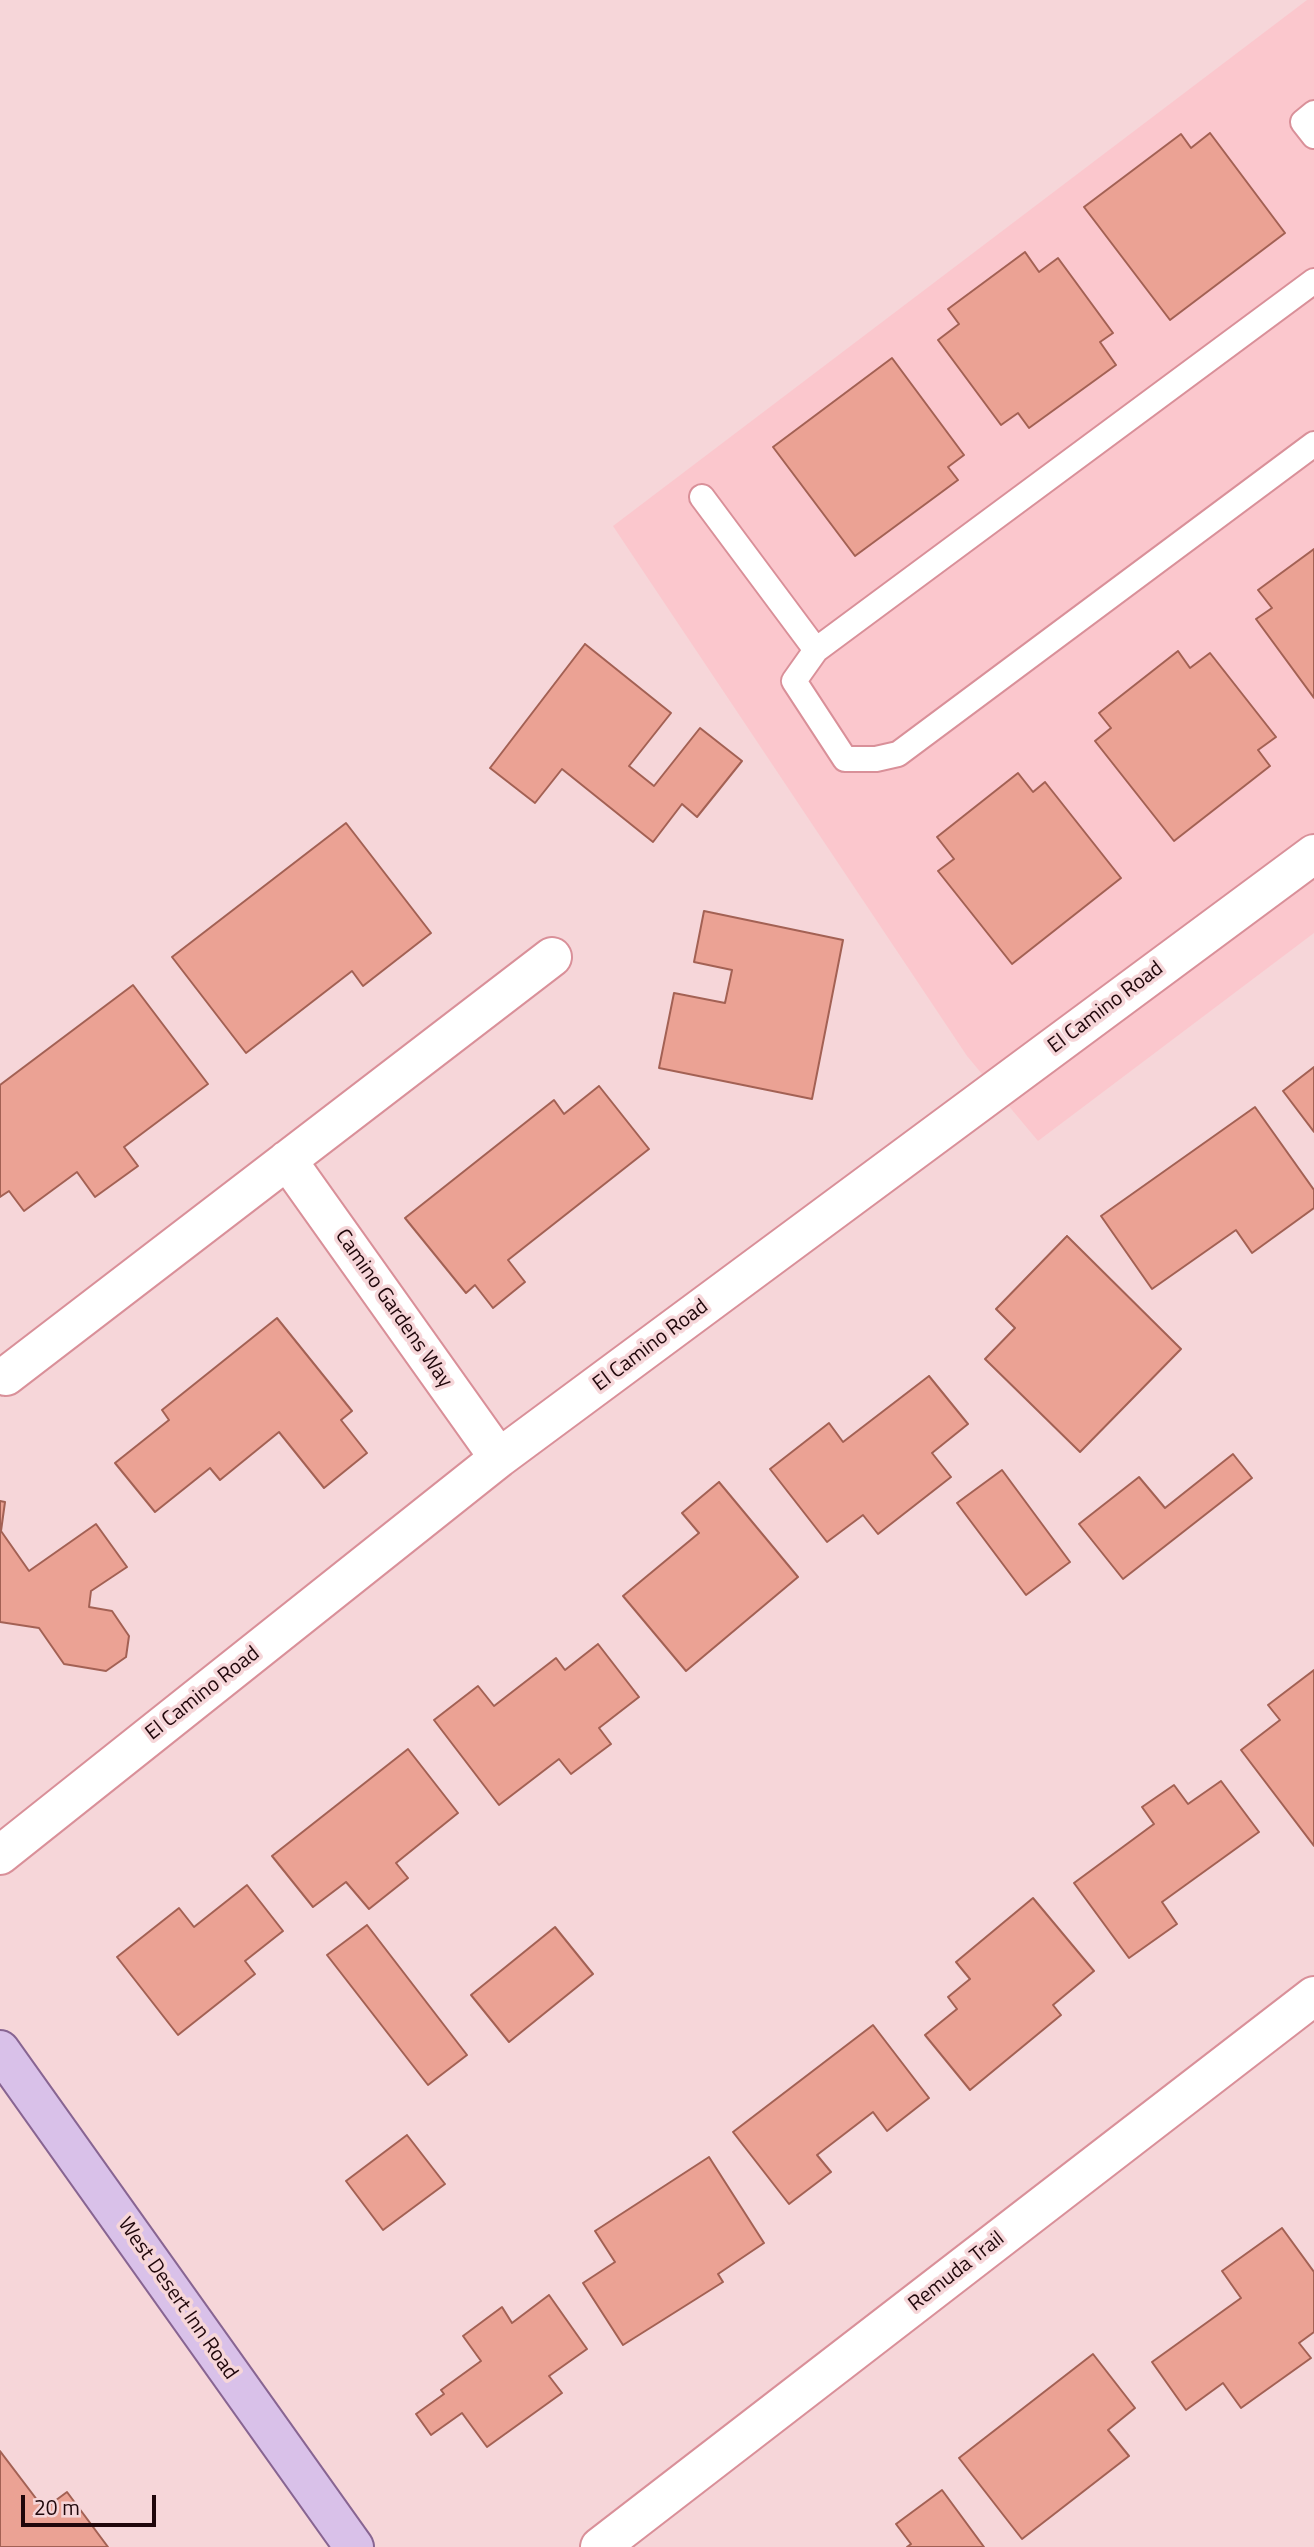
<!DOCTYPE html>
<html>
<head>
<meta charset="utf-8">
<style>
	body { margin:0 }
	#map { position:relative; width:1314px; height:2547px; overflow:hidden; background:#f6d6d9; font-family:"Titillium Web",sans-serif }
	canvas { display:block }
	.scale { position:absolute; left:21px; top:2495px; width:135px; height:32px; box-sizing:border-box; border:4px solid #20070b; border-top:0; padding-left:9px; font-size:21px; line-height:24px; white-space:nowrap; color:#20070b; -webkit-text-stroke:5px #f6d6d9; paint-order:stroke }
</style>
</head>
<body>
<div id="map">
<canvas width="1314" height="2547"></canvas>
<div class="scale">20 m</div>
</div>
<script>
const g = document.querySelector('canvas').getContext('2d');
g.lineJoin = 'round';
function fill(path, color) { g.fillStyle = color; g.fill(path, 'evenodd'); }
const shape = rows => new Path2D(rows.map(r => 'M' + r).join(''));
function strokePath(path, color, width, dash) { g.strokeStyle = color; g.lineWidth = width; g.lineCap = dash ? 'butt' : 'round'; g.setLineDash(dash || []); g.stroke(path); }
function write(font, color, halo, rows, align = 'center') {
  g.font = font + ' "Titillium Web",sans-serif'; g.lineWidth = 7; g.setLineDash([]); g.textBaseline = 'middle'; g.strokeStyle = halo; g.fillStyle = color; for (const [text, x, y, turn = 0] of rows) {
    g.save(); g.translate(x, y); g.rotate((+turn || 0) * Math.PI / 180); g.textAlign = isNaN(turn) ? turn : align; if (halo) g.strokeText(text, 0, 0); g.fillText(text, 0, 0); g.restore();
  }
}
fill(shape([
	[1307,0,1314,0,1314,933,1038,1141,967,1056,613,526]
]), '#fbc7cd');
const building = shape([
	[1210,133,1285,233,1170,320,1084,207,1181,134,1191,148,1210,133],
	[1025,252,1039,272,1058,258,1113,333,1100,342,1116,365,1029,428,1018,413,1001,425,938,340,959,324,948,309,1025,252],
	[892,358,964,455,948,467,958,480,855,556,773,447,892,358],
	[1314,549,1314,698,1256,619,1272,608,1258,590,1314,549],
	[585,644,671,713,629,766,654,786,700,728,742,761,697,817,682,804,653,842,562,769,535,803,490,768,585,644],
	[1178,651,1190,668,1210,653,1276,737,1258,750,1270,766,1174,841,1095,741,1111,728,1099,713,1178,651],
	[1018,773,1033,792,1045,782,1121,878,1012,964,938,871,954,859,937,837,1018,773],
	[346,823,431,933,363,986,352,971,246,1053,172,957,346,823],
	[704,911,843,940,812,1099,659,1068,674,993,725,1003,732,970,694,962,704,911],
	[133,985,208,1084,124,1147,138,1166,95,1197,77,1172,24,1211,9,1191,0,1197,0,1085,133,985],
	[1314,1067,1314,1132,1283,1091,1314,1067],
	[599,1086,649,1149,508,1260,525,1282,493,1308,475,1285,466,1293,405,1218,554,1100,564,1114,599,1086],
	[1255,1107,1314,1190,1314,1208,1252,1253,1236,1230,1152,1289,1101,1216,1255,1107],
	[1067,1236,1181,1349,1080,1452,985,1359,1015,1328,996,1309,1067,1236],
	[277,1318,352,1411,341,1420,367,1453,324,1488,279,1432,220,1480,210,1468,155,1512,115,1463,169,1420,162,1410,277,1318],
	[929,1376,968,1424,932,1453,951,1477,878,1534,863,1515,827,1542,770,1469,829,1423,843,1442,929,1376],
	[1233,1454,1252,1478,1123,1579,1079,1524,1139,1477,1165,1508,1233,1454],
	[1002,1470,1070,1562,1026,1595,957,1503,1002,1470],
	[719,1482,798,1577,686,1671,623,1596,699,1533,682,1513,719,1482],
	[0,1501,5,1502,1,1531,29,1571,96,1524,127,1567,91,1591,89,1607,112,1611,129,1636,126,1657,106,1671,64,1664,39,1628,0,1622,0,1501],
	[598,1644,639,1697,599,1728,611,1744,571,1774,559,1759,499,1805,434,1720,478,1686,494,1706,556,1658,565,1670,598,1644],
	[1314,1670,1314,1846,1241,1750,1280,1720,1268,1705,1314,1670],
	[408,1749,458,1813,396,1863,408,1878,369,1909,346,1882,313,1907,272,1856,408,1749],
	[1221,1781,1259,1832,1162,1902,1177,1924,1129,1958,1074,1883,1154,1824,1142,1807,1174,1785,1188,1804,1221,1781],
	[247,1885,283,1931,245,1961,255,1974,178,2035,117,1957,179,1908,194,1927,247,1885],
	[1033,1898,1094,1971,1053,2005,1061,2015,970,2090,925,2035,957,2009,948,1997,970,1979,956,1962,1033,1898],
	[367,1925,467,2055,428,2085,327,1955,367,1925],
	[555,1927,593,1974,509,2042,471,1995,555,1927],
	[873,2025,929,2098,887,2131,873,2112,817,2155,831,2172,789,2204,733,2132,873,2025],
	[407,2135,445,2184,383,2230,346,2181,407,2135],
	[709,2157,764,2243,718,2274,723,2282,623,2345,583,2283,615,2262,595,2231,709,2157],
	[1282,2228,1314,2272,1314,2332,1299,2343,1311,2358,1241,2408,1223,2383,1186,2410,1152,2362,1241,2298,1222,2271,1282,2228],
	[549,2295,587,2349,549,2376,562,2393,487,2447,462,2413,431,2435,416,2414,444,2394,441,2390,481,2361,463,2336,502,2307,512,2323,549,2295],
	[1093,2354,1135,2408,1108,2430,1129,2456,1022,2539,959,2458,1093,2354],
	[0,2451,44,2509,67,2492,108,2547,0,2547,0,2451],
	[942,2490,984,2547,907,2547,911,2544,896,2524,942,2490]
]);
fill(building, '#eba294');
strokePath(building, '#a36154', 2);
const lane = shape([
	[1314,113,1303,122,1314,136],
	[702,497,816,650,1314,281],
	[816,650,794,681,845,759,876,759,898,754,1314,444]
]);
const street = shape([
	[287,1160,499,1458],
	[6,1376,552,957],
	[0,1855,499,1458,1314,854],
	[600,2547,1314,1996]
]);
const primary = shape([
	[0,2050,354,2547]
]);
strokePath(lane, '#d99099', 28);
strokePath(street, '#d99099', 42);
strokePath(primary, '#886592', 42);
strokePath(lane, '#fff', 24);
strokePath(street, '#fff', 38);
strokePath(primary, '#d9c1e9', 38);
write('21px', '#20070b', '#f6d6d9', [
	["El Camino Road",1106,1008,-37],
	["Camino Gardens Way",393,1309,55],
	["El Camino Road",651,1346,-37],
	["El Camino Road",203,1694,-38],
	["Remuda Trail",957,2272,-38],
	["West Desert Inn Road",177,2299,55]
]);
</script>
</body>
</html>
